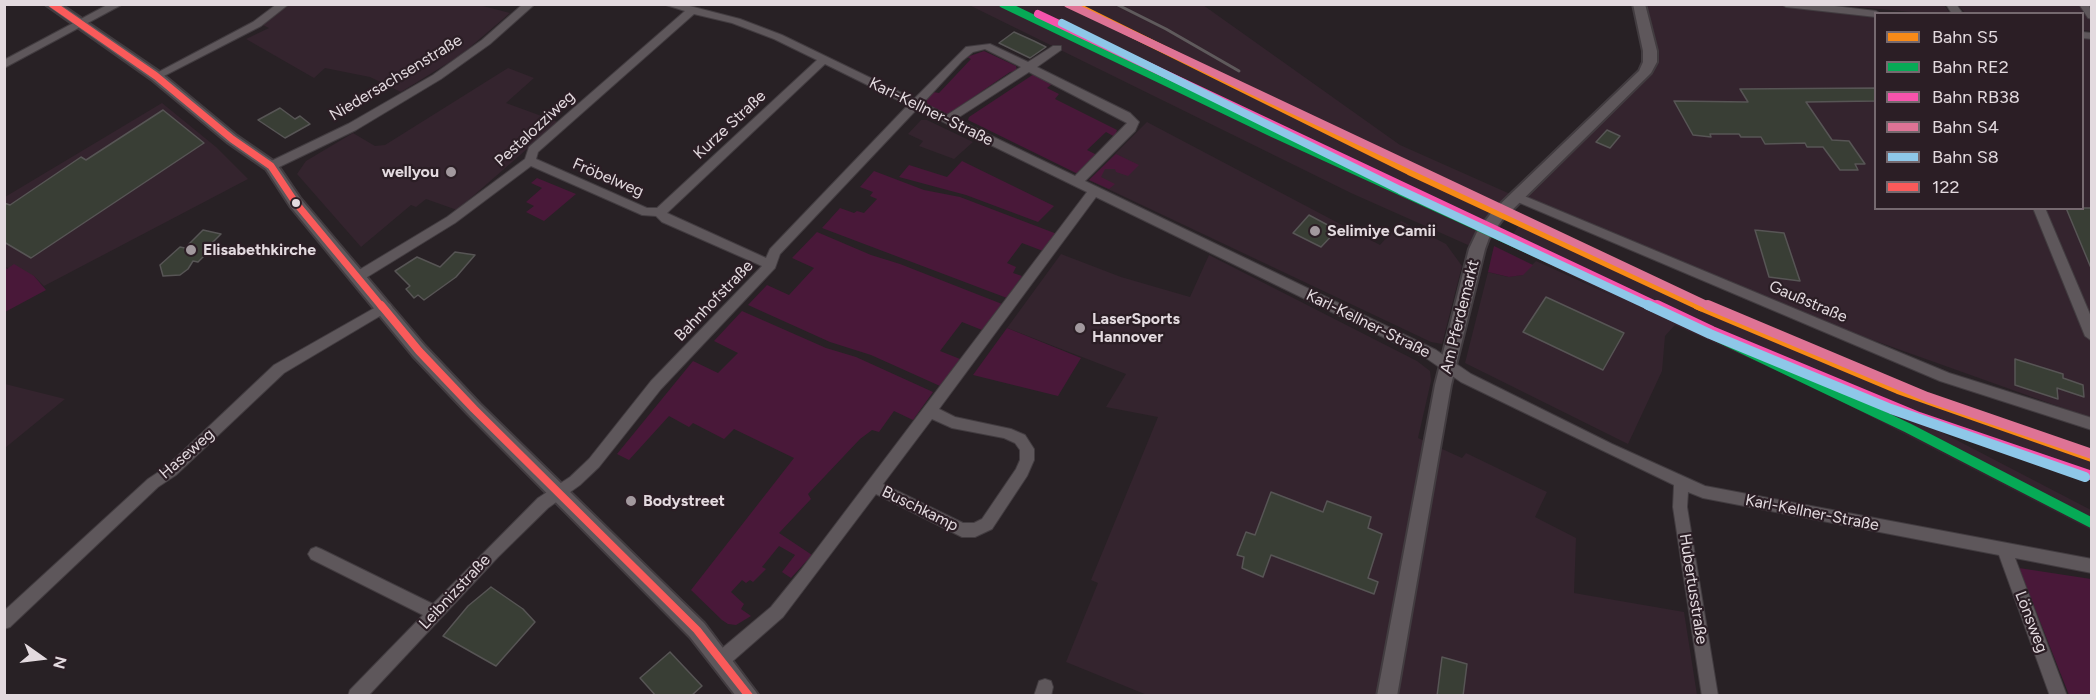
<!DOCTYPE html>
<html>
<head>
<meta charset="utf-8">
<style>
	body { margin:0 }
	#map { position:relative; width:2096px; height:700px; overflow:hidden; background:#282125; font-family:Figtree,sans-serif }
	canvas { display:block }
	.frame { position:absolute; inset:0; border:6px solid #e3dadf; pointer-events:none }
	.legend { position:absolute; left:1874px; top:12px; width:210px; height:198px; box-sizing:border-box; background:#2b1e25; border:2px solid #75696f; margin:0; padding:8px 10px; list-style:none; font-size:18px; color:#e3dadf }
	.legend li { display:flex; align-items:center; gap:12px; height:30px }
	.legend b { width:30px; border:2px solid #75696f }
	.north { position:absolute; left:12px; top:628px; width:60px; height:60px; -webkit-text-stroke:4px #2b1e25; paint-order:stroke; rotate:104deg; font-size:16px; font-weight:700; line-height:24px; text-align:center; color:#e3dadf }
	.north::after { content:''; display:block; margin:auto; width:21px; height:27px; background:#e3dadf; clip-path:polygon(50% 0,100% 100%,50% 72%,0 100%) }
</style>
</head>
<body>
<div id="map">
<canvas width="2096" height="700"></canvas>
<div class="frame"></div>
<ul class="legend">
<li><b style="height:8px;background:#f78a18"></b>Bahn S5</li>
<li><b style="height:8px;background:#06aa56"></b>Bahn RE2</li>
<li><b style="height:8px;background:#f653ac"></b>Bahn RB38</li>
<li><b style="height:8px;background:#de7395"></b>Bahn S4</li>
<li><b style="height:8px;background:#8ec7e8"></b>Bahn S8</li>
<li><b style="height:8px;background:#fa5a5a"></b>122</li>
</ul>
<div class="north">N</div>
</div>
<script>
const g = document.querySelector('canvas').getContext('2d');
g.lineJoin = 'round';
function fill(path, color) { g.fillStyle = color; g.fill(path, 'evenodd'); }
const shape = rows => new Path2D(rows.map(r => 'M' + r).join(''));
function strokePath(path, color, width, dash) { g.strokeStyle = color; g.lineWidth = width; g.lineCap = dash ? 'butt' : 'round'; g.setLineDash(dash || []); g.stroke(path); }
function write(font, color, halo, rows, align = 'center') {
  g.font = font + ' Figtree,sans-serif'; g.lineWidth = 4.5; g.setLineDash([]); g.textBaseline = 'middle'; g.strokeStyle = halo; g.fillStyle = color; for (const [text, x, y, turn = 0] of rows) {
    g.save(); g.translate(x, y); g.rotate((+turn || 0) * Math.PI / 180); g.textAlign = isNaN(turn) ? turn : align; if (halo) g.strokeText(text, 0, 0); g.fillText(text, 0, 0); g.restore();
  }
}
fill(shape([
	[475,4,510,13,461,55,401,92,370,77,325,68,314,78,246,39,269,28,261,24,289,5],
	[1786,4,1875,14,1876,208,2082,208,2083,35,2091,36,2091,418,1853,333,1517,197,1477,249,1351,193,969,5,1203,5,1400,145,1517,197,1650,62,1639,5],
	[1836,5,1944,5,1950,13,1922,13],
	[1958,5,2091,5,2091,31,2083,30,2082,14,1965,13],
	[508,68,534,78,506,103,558,122,457,210,426,199,416,207,411,205,361,247,297,174,306,161,353,133,375,146,385,145],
	[162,103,216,147,248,179,44,286,34,276,5,267,5,197],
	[921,120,927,120,973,142,954,159,919,146,923,141,908,134],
	[1147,122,1380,245,1401,221,1446,244,1462,266,1442,344,1431,342,1089,180],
	[1524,218,1770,330,1988,416,2091,451,2091,474,1893,407,2091,510,2091,530,1815,388,1675,325,1665,336,1662,371,1628,444,1465,363,1488,272,1508,277,1522,275,1536,261,1624,301,1506,244],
	[1061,254,1121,277,1190,297,1209,255,1417,361,1430,371,1431,381,1418,438,1462,458,1466,453,1547,492,1535,517,1576,538,1574,593,1684,612,1697,695,1147,695,1066,662,1098,583,1091,580,1158,417,1106,407,1126,374,1007,328],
	[5,384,65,399,5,448,4,448]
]), '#34242e');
fill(shape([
	[984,51,1016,66,1017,71,1010,72,947,115,928,106,926,99,933,92,939,93,971,59,967,57],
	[1034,74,1052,84,1047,88,1059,94,1055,99,1117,130,1115,137,1106,132,1087,150,1099,156,1080,175,968,120,969,117],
	[1116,154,1139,165,1128,176,1116,172,1115,169,1105,169,1101,177,1115,184,1109,189,1089,180],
	[962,161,1054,206,1038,222,966,195,899,177,909,165,947,177],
	[874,171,924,190,960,197,1057,234,1043,251,1022,243,1007,263,1016,267,1013,273,1022,276,1007,298,822,228,840,208,854,213,857,211,864,213,877,199,870,196,873,192,860,187],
	[537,178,576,194,544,221,526,212,534,206,526,202,542,188,531,183],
	[817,232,871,255,900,264,1002,304,982,330,962,322,940,351,960,359,940,386,871,355,830,342,748,305,767,285,789,295,814,268,792,258],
	[1494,246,1533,265,1523,275,1509,277,1488,272],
	[14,264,34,276,46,290,5,312,5,267,7,269],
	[742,311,826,348,856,357,933,392,913,420,894,411,879,432,872,430,860,439,808,494,811,499,779,533,812,555,791,578,782,572,795,555,779,546,762,567,766,569,753,582,750,580,746,583,742,580,731,592,744,604,741,609,751,616,736,625,728,624,722,620,691,590,794,458,734,429,724,439,693,423,689,427,669,416,629,460,617,454,693,361,718,373,738,353,714,341],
	[1007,328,1081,358,1058,396,973,375],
	[2019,568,2091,579,2091,695,2069,695]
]), '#491839');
const building = shape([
	[1014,32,1034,41,1046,47,1030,58,999,43,1014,32],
	[1875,88,1875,101,1806,102,1832,140,1849,141,1865,164,1855,164,1858,170,1840,170,1823,147,1807,147,1805,143,1765,144,1761,137,1741,137,1739,134,1710,134,1711,137,1693,135,1674,101,1748,102,1740,89,1875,88],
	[280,108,295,119,300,116,310,124,285,138,258,120,280,108],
	[163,110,204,143,31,258,4,242,4,203,10,205,81,157,86,160,163,110],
	[1607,130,1620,136,1610,148,1596,142,1607,130],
	[2066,208,2091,208,2091,268,2066,208],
	[1309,215,1337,230,1321,247,1293,233,1309,215],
	[203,230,221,234,203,252,207,253,198,262,193,261,188,269,180,275,163,276,160,265,180,247,185,248,203,230],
	[1755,230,1784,233,1800,281,1769,277,1755,230],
	[455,252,475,255,456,277,424,300,418,295,414,298,406,289,410,286,395,271,417,257,440,267,455,252],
	[1546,297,1624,333,1603,370,1523,332,1546,297],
	[2015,359,2063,374,2063,378,2083,385,2084,397,2057,388,2058,399,2015,385,2015,359],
	[1271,492,1323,512,1327,501,1371,517,1368,528,1382,534,1368,578,1378,582,1374,594,1271,555,1263,577,1242,568,1244,557,1237,555,1246,532,1255,535,1271,492],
	[491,587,523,609,535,622,496,666,443,636,468,606,491,587],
	[670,652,702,686,691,696,656,696,640,678,670,652],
	[1442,657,1467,664,1463,696,1437,696,1442,657]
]);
fill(building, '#393e35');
strokePath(building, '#575555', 1.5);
const minor = shape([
	[109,4,123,4,4,68,4,60,109,4],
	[277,4,289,4,261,26,160,78,156,79,151,76,253,22,277,4],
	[523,4,535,4,490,44,441,79,356,130,275,169,267,169,265,166,267,163,348,124,433,75,482,40,523,4],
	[663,4,682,4,740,19,782,35,914,99,966,47,990,44,1028,62,1053,46,1061,46,1061,50,1037,67,1130,113,1139,122,1135,131,1085,181,1436,350,1471,374,1612,444,1705,486,2092,559,2092,573,2015,558,2067,696,2050,696,1999,555,1703,498,1688,492,1687,507,1718,696,1702,696,1673,507,1674,485,1461,382,1426,358,1096,197,939,409,955,417,1011,429,1025,435,1034,449,1034,460,1027,476,992,529,975,537,962,537,876,494,783,617,726,667,720,669,714,667,712,661,714,655,771,607,801,570,1087,192,917,109,780,254,775,268,661,389,599,467,580,485,548,508,498,557,368,696,348,696,350,690,423,615,311,559,308,554,311,549,316,547,321,549,433,604,538,498,570,477,589,459,651,381,762,266,662,222,656,216,642,215,531,166,455,223,364,279,354,279,353,276,354,273,447,217,525,159,529,147,685,11,663,4],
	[694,14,732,23,774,39,817,60,657,208,647,208,536,159,538,152,694,14],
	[985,49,1021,67,947,115,923,103,962,61,973,52,985,49],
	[825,64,908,105,770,249,766,258,667,213,825,64],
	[1029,72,1127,123,1075,176,956,119,1029,72],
	[932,419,952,428,1004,438,1015,443,1020,450,1020,460,1016,469,982,519,974,523,963,523,883,484,932,419],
	[1781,4,1818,4,1876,11,1881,14,1876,14,1876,17,1786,7,1781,4],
	[1946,4,1956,4,1963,14,1952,14,1946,4],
	[2079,4,2089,4,2092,19,2088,18,2079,4],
	[2082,32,2092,33,2092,39,2082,38,2082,32],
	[1517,193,1949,373,2092,418,2092,430,1940,381,1513,200,1511,197,1513,194,1517,193],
	[2033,208,2045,208,2092,319,2092,341,2085,336,2033,208],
	[385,302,390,304,392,307,390,310,284,373,176,475,158,487,10,627,4,629,4,611,148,479,166,467,274,365,385,302],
	[1045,679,1051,681,1053,687,1051,696,1034,696,1039,681,1045,679]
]);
const tertiary = shape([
	[45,4,60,4,161,73,237,136,276,163,300,198,425,346,480,404,704,623,759,696,736,696,690,637,468,414,413,356,290,206,266,169,227,142,151,79,45,4],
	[1633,4,1645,4,1657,51,1657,62,1651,73,1502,220,1489,238,1485,249,1451,385,1397,696,1377,696,1435,385,1469,249,1477,232,1492,212,1639,71,1643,62,1643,51,1633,4]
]);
strokePath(minor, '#423c40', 2);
strokePath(tertiary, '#423c40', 4);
fill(minor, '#5e575b');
fill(tertiary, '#5e575b');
strokePath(shape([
	[1116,4,1166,29,1239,71]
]), '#5f5a5c', 3);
strokePath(shape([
	[52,4,156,76,232,139,271,166,295,202,382,307]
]), '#fa5a5a', 7);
strokePath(shape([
	[381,305,419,351,474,409,697,630,749,696]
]), '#fa5a5a', 8);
strokePath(shape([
	[1072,4,1409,171,1701,307]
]), '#f78a18', 8);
strokePath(shape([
	[1698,305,1898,389,2092,457]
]), '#f78a18', 10);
strokePath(shape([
	[1003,4,1272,133,1654,307]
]), '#06aa56', 8);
strokePath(shape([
	[1651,305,1908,428,2092,523]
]), '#06aa56', 10);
strokePath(shape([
	[1038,14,1660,307]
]), '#f653ac', 8);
strokePath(shape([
	[1657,305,1712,331,1919,417,2089,475]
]), '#f653ac', 10);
strokePath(shape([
	[1068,4,1711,307]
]), '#de7395', 8);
strokePath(shape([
	[1708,305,1927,397,2092,454]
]), '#de7395', 10);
strokePath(shape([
	[1062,23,1400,190,1651,307]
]), '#8ec7e8', 8);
strokePath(shape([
	[1648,305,1710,334,1891,409,2085,477]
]), '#8ec7e8', 10);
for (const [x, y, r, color] of [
	[451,172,6,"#a2999e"],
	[296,203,5,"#e3dadf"],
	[1315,231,6,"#a2999e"],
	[191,250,6,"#a2999e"],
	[1080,328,6,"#a2999e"],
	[631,501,6,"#a2999e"]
]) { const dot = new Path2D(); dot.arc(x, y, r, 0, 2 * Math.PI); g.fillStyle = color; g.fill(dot); strokePath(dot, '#2b1e25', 2); }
write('16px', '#e3dadf', '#2b1e25', [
	["Niedersachsenstraße",396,78,-31],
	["Karl-Kellner-Straße",931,112,26],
	["Kurze Straße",730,125,-43],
	["Pestalozziweg",535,129,-43],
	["Fröbelweg",608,178,23],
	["Bahnhofstraße",714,301,-46],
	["Gaußstraße",1808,302,23],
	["Am Pferdemarkt",1460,317,-76],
	["Karl-Kellner-Straße",1368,324,26],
	["Haseweg",187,454,-41],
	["Buschkamp",920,509,26],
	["Karl-Kellner-Straße",1812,513,11],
	["Hubertusstraße",1693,589,81],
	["Leibnizstraße",455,592,-47],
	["Lönsweg",2031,622,69]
]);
write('bold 16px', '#e3dadf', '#2b1e25', [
	["wellyou",439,172,"right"],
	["Selimiye Camii",1327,231],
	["Elisabethkirche",203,250],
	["LaserSports",1092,319],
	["Hannover",1092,337],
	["Bodystreet",643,501]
], 'left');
</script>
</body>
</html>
